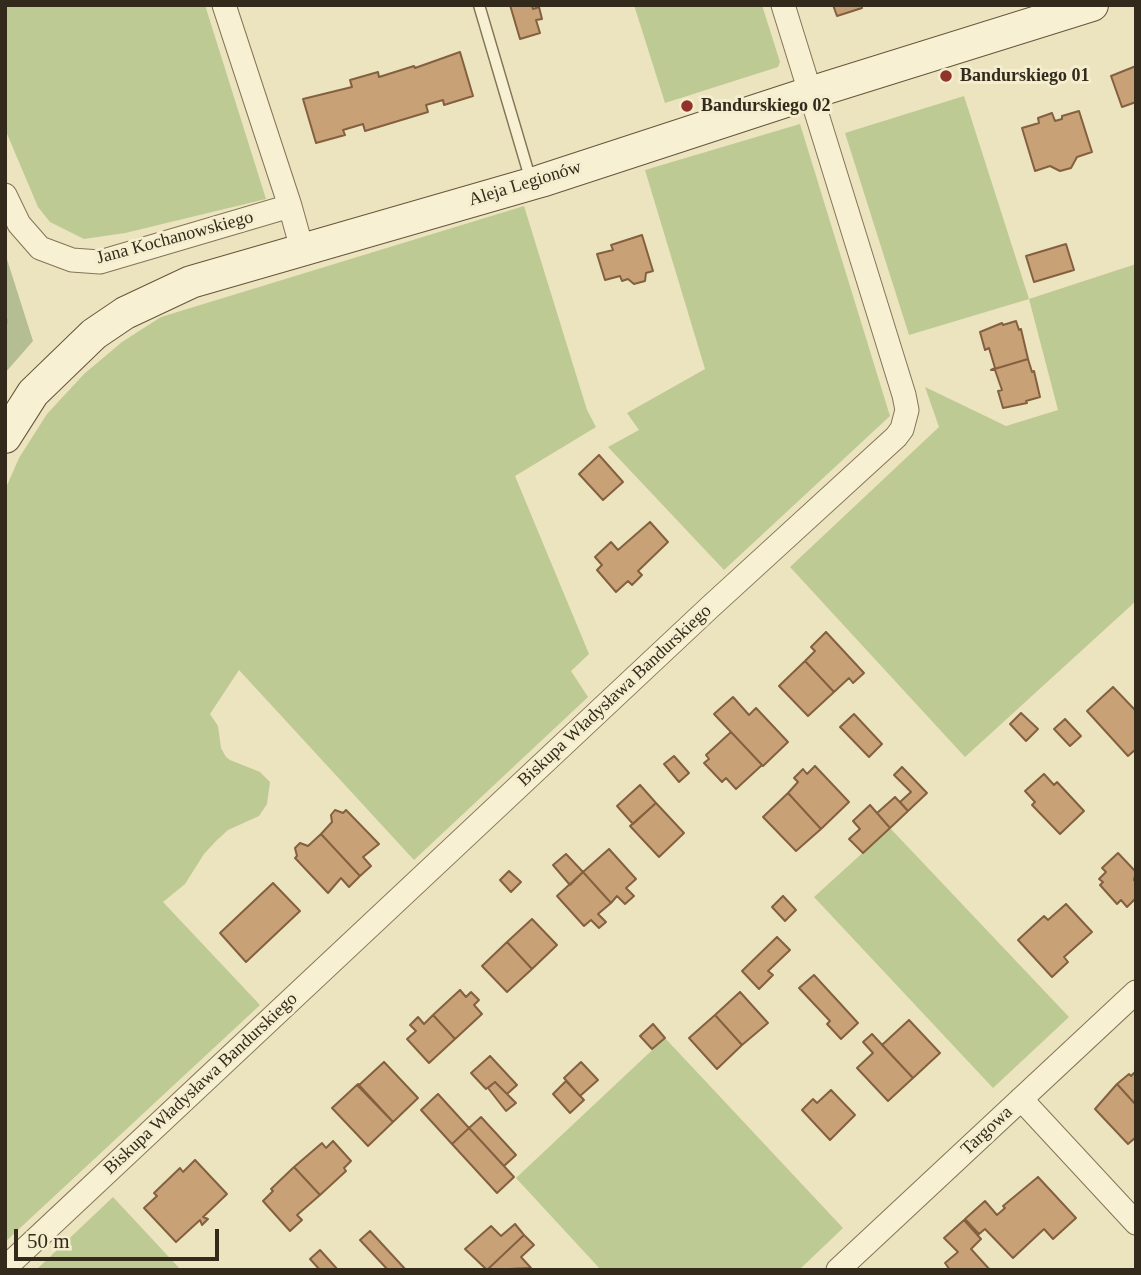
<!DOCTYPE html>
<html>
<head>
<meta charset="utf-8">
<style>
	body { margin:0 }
	#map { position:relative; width:1141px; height:1275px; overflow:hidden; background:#ece3bf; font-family:Georgia,serif }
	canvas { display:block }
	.frame { position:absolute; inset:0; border:7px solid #342a1c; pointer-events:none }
	.scale { position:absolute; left:14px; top:1229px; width:205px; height:32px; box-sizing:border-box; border:4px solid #342a1c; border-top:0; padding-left:9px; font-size:21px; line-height:24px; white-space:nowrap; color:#342a1c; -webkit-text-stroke:5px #f4edce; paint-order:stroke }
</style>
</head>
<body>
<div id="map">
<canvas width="1141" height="1275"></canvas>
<div class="frame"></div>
<div class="scale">50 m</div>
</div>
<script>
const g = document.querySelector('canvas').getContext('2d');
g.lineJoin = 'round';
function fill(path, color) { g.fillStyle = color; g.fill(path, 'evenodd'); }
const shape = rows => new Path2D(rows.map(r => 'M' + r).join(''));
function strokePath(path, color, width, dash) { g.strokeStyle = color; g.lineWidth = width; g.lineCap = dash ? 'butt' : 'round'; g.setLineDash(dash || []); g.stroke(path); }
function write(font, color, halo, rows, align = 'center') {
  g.font = font + ' Georgia,serif'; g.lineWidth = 6; g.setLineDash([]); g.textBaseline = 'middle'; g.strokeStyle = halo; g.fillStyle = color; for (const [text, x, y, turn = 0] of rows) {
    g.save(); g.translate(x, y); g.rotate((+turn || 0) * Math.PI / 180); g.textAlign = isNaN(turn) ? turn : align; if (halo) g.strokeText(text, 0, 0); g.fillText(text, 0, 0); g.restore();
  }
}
fill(shape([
	[5,5,205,5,266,199,125,233,84,239,50,222,38,207,5,129],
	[634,5,762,5,780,62,778,67,665,103],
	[964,96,1029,299,1136,264,1136,601,965,757,790,567,939,427,925,387,1006,426,1058,410,1029,299,909,335,845,133],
	[800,124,890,416,724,570,608,447,639,430,627,413,705,369,645,170],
	[524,206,587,410,596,427,515,476,589,654,571,671,588,697,414,860,239,670,210,714,218,726,221,748,226,757,230,760,260,772,270,782,267,804,259,816,228,830,216,841,204,854,185,884,163,902,260,1005,5,1242,5,490,19,458,47,414,84,374,122,342,161,317],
	[890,828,1069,1017,993,1088,814,897],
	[665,1038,843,1228,799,1270,601,1270,516,1178],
	[113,1197,181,1270,36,1270]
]), '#beca94');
fill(shape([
	[5,253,33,341,5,373]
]), '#b5be93');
const building = shape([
	[510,5,532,5,533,9,539,7,542,19,536,20,540,33,520,39,510,5],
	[833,5,861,5,862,8,837,16,833,5],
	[460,52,473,96,444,105,443,100,426,105,428,112,365,131,363,124,343,130,345,135,316,143,303,99,352,87,350,80,378,72,379,77,414,66,415,68,460,52],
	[1136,66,1136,102,1122,107,1111,76,1136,66],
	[1079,111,1092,152,1077,157,1071,168,1060,171,1050,166,1035,171,1022,128,1039,123,1038,118,1052,113,1055,121,1062,119,1062,116,1079,111],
	[642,235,653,271,646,273,645,281,634,284,628,279,622,281,620,276,605,280,597,254,613,250,611,245,642,235],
	[1066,244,1074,270,1034,282,1026,256,1066,244],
	[1016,321,1019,330,1021,329,1028,359,991,370,995,368,989,348,985,350,980,332,1002,323,1003,325,1016,321],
	[1028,359,1032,372,1034,371,1040,397,1026,401,1027,403,1003,408,998,391,1002,390,995,370,991,370,1028,359],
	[599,455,623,482,603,500,579,474,599,455],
	[650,522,668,542,638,571,642,575,632,585,628,581,616,592,597,570,602,565,595,557,611,542,618,550,650,522],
	[826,632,864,673,853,683,849,678,834,692,805,661,815,651,811,647,826,632],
	[805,661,834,692,808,716,779,686,805,661],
	[1113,687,1136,711,1136,749,1128,756,1087,711,1113,687],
	[733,697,749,715,756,708,788,742,763,766,714,714,733,697],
	[1021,713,1038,729,1026,741,1010,724,1021,713],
	[854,714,882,744,869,757,840,727,854,714],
	[1065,719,1081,736,1070,746,1054,729,1065,719],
	[731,732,762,765,736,789,726,778,722,782,704,763,709,759,706,755,731,732],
	[674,756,689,773,679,782,664,764,674,756],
	[815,766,849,802,821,829,788,793,798,782,794,778,803,769,807,774,815,766],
	[902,767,927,793,908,811,900,802,911,792,894,775,902,767],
	[1044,774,1054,785,1057,782,1084,811,1060,834,1032,805,1035,802,1025,791,1044,774],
	[640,785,656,803,633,824,617,806,640,785],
	[788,793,821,829,796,851,763,817,788,793],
	[895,797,908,811,890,828,877,813,895,797],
	[656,803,684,833,659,857,630,826,656,803],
	[870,805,890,828,863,853,849,839,860,829,853,821,870,805],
	[335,810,343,813,346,810,379,844,363,857,371,866,360,876,321,834,332,822,331,815,335,810],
	[321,834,360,876,349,887,341,878,328,893,295,858,297,856,295,848,300,843,308,846,321,834],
	[609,849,636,879,626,888,634,896,625,904,617,896,611,903,583,872,609,849],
	[1118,853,1136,872,1134,880,1136,882,1136,898,1127,907,1121,900,1117,904,1100,885,1103,882,1099,879,1106,872,1102,868,1118,853],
	[566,854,583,872,570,885,553,865,566,854],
	[509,871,521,882,511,892,500,880,509,871],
	[583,872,611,903,598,914,606,922,599,928,591,920,584,926,557,896,583,872],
	[273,883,300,911,246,962,220,933,273,883],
	[783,896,796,910,785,921,772,907,783,896],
	[1066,904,1092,932,1064,957,1068,962,1052,977,1018,940,1044,916,1048,920,1066,904],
	[532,919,557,945,532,969,507,942,532,919],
	[777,937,790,950,768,971,773,975,759,989,742,971,777,937],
	[507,942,532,969,507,992,482,966,507,942],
	[814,975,858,1023,841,1039,827,1024,830,1021,799,988,814,975],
	[460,990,466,997,471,992,479,1000,474,1005,482,1014,455,1039,433,1015,460,990],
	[740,992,768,1023,742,1045,715,1015,740,992],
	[433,1015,455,1039,429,1063,407,1039,416,1031,410,1025,418,1017,424,1024,433,1015],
	[715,1015,742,1045,717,1069,689,1038,715,1015],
	[909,1020,940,1053,913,1078,882,1045,909,1020],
	[653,1024,665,1038,652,1049,640,1036,653,1024],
	[872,1034,913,1078,888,1101,857,1068,873,1053,863,1042,872,1034],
	[490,1056,517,1085,507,1094,495,1082,486,1089,471,1073,490,1056],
	[384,1062,418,1098,393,1122,358,1086,384,1062],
	[581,1062,598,1080,580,1096,564,1078,581,1062],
	[1136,1071,1136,1105,1117,1084,1129,1074,1131,1076,1136,1071],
	[566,1081,584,1100,570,1113,553,1094,566,1081],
	[495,1082,516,1103,506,1111,488,1088,495,1082],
	[358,1084,393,1122,368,1146,332,1108,358,1084],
	[1117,1084,1136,1105,1136,1137,1128,1144,1095,1109,1117,1084],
	[831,1090,855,1115,830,1140,802,1110,813,1099,817,1103,831,1090],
	[438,1094,469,1128,452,1144,421,1110,438,1094],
	[481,1117,516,1155,504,1166,469,1128,481,1117],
	[469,1128,514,1177,497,1193,452,1144,469,1128],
	[333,1141,351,1161,344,1168,346,1171,320,1195,294,1167,322,1143,326,1148,333,1141],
	[195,1160,227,1194,203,1217,208,1219,202,1225,200,1220,176,1242,144,1208,157,1196,154,1193,180,1168,183,1172,195,1160],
	[294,1167,320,1195,297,1215,302,1220,290,1231,263,1201,273,1191,271,1189,294,1167],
	[1038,1177,1076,1218,1053,1239,1044,1229,1013,1258,985,1229,979,1234,965,1219,985,1201,997,1215,1005,1208,1003,1206,1038,1177],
	[964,1220,981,1239,971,1249,990,1270,950,1270,945,1263,958,1252,944,1238,964,1220],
	[515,1224,524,1235,487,1270,465,1249,491,1226,501,1236,515,1224],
	[370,1231,406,1270,388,1270,360,1240,370,1231],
	[524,1235,534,1245,521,1257,531,1268,487,1270,524,1235],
	[320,1250,338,1270,320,1270,310,1259,320,1250]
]);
fill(building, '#c9a176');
strokePath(building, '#83603f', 2);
const lane = shape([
	[479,5,531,181]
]);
const street = shape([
	[224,5,290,206,302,249],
	[5,195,19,224,40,248,72,260,100,262,290,206],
	[1021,1099,1136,1223],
	[5,1268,709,608,896,437,902,429,907,410,904,395,783,5],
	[838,1270,1136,992]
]);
const secondary = shape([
	[5,437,33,393,94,334,125,313,191,282,541,181,810,93,1092,5]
]);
strokePath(lane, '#847458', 13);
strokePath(street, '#847458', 25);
strokePath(secondary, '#66553b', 34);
strokePath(shape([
	[5,319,5,327]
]), '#847458', 4.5, [5, 3.5]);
strokePath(lane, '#f7f0d2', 10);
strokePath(street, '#f7f0d2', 23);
strokePath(secondary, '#f7f0d2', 32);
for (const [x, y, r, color] of [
	[946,76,7,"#91332a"],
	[687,106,7,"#91332a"]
]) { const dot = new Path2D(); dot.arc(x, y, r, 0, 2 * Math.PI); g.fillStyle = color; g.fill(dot); strokePath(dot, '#f4edce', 2.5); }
write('bold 18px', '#342a1c', '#f4edce', [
	["Bandurskiego 01",960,76],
	["Bandurskiego 02",701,106]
], 'left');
write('18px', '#342a1c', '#f4edce', [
	["Aleja Legionów",525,184,-17],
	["Jana Kochanowskiego",175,238,-15],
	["Biskupa Władysława Bandurskiego",615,696,-43],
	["Biskupa Władysława Bandurskiego",201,1084,-43],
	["Targowa",987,1131,-43]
]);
</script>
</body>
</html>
